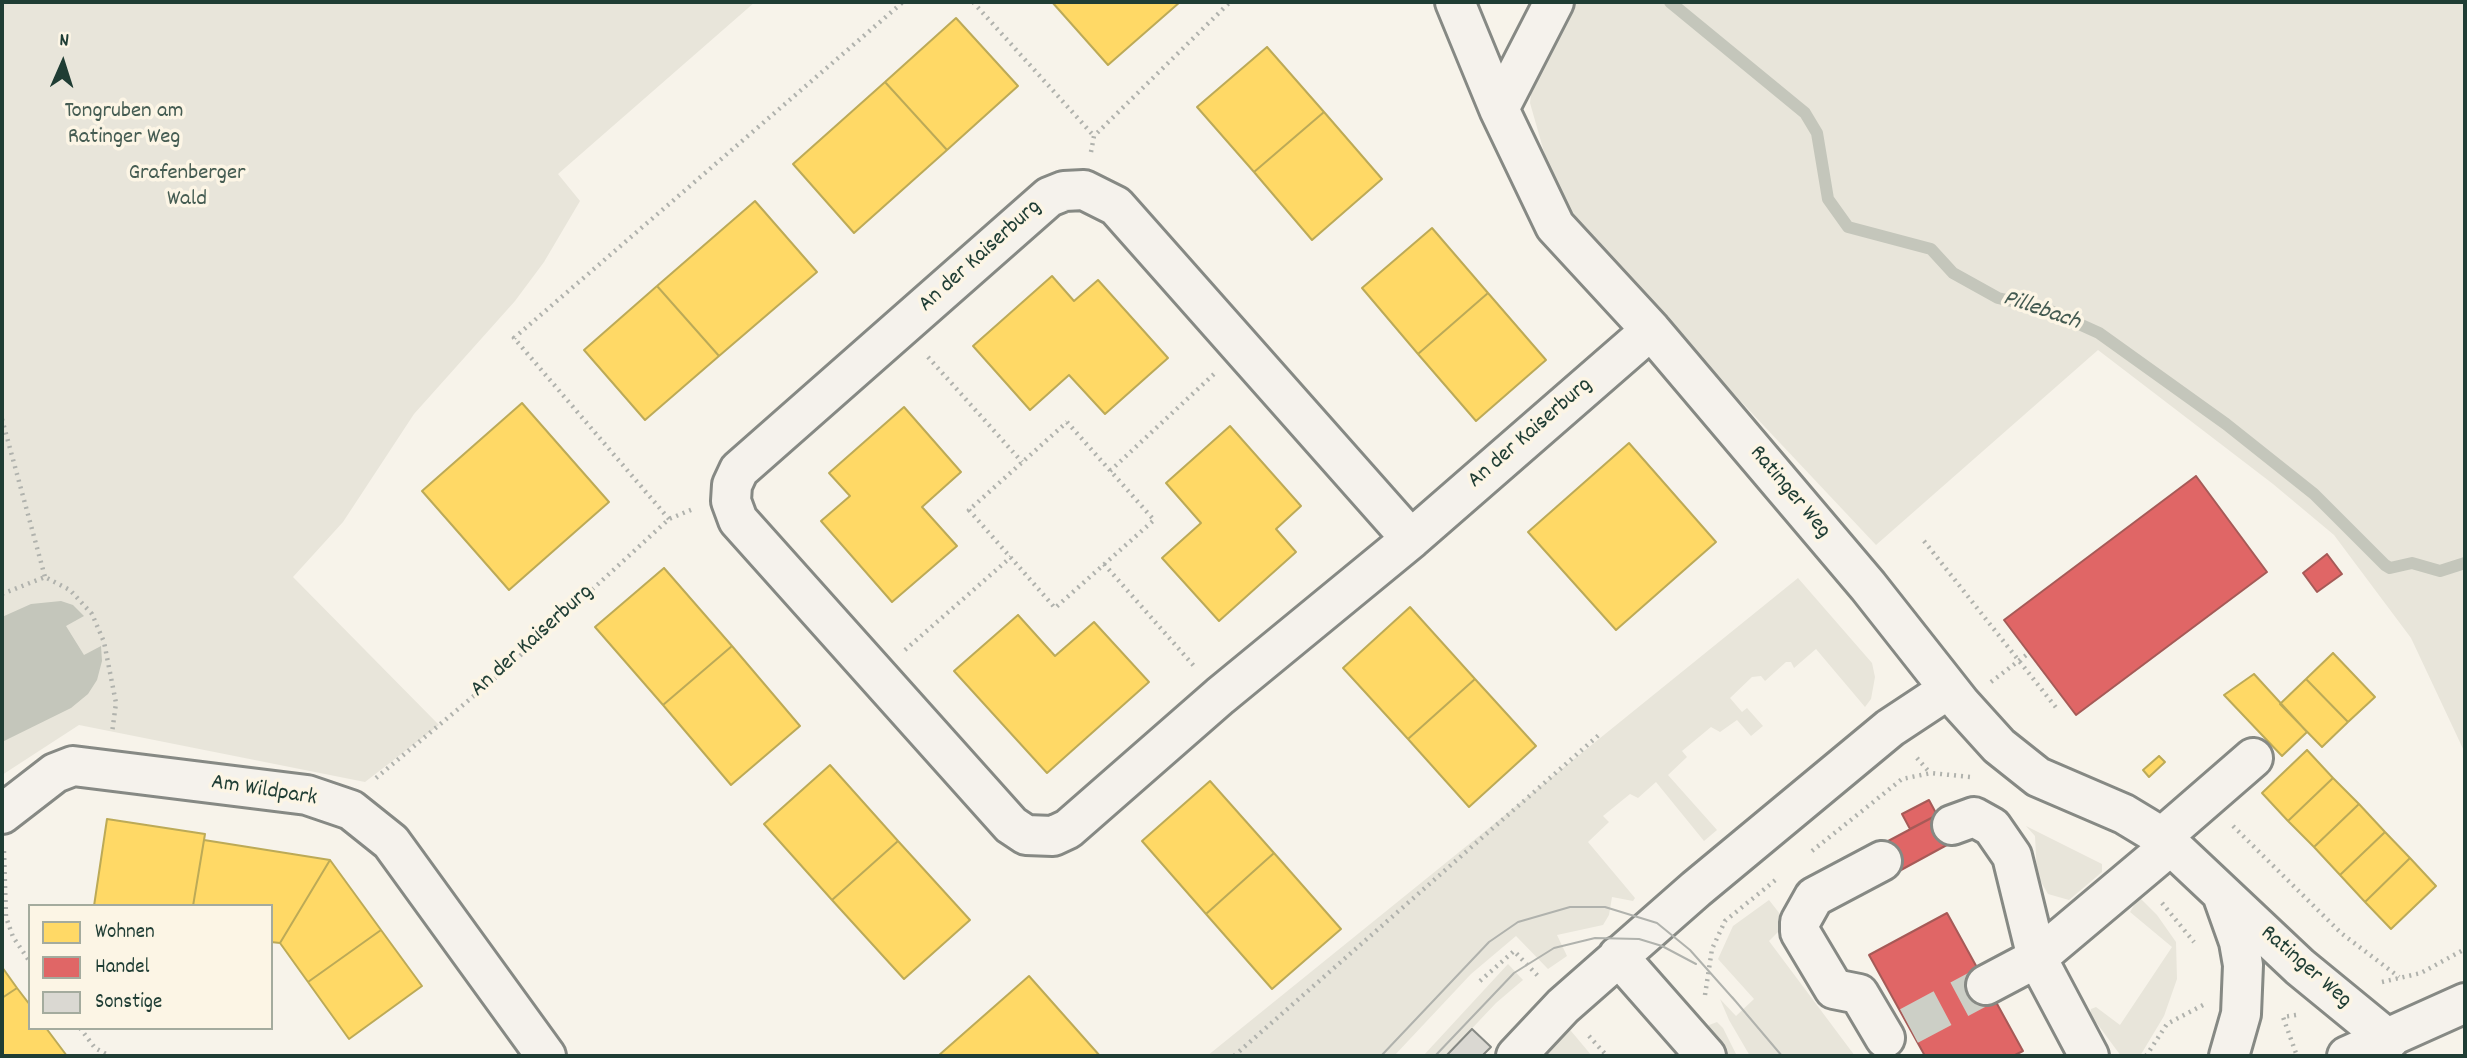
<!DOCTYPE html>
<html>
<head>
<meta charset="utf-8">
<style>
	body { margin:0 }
	#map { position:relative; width:2467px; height:1058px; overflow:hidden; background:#f7f3ea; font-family:Dekko,sans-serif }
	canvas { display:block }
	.frame { position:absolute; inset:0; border:4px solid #1f3d34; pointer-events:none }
	.legend { position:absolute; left:28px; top:904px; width:245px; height:126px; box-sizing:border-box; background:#fcf5e5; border:2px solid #a4ab9e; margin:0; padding:9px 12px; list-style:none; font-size:21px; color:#1f3d34 }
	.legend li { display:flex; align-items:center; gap:14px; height:35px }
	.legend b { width:35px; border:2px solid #a4ab9e }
	.north { position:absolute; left:28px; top:28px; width:70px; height:70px; -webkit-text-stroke:5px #fcf5e5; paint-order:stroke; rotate:3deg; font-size:19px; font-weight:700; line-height:28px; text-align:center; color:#1f3d34 }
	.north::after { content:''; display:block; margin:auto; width:24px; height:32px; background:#1f3d34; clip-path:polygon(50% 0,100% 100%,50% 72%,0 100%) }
</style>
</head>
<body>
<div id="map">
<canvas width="2467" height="1058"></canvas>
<div class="frame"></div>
<ul class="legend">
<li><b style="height:19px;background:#ffd966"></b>Wohnen</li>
<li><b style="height:19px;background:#e06666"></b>Handel</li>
<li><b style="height:19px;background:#dad8d2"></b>Sonstige</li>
</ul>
<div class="north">N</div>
</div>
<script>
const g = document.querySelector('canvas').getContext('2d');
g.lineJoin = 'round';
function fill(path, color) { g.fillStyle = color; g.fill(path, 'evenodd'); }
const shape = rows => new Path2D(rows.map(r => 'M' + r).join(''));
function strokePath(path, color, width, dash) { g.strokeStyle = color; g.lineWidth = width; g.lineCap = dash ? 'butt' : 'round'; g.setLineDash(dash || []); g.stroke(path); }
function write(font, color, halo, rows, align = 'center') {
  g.font = font + ' Dekko,sans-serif'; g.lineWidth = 7; g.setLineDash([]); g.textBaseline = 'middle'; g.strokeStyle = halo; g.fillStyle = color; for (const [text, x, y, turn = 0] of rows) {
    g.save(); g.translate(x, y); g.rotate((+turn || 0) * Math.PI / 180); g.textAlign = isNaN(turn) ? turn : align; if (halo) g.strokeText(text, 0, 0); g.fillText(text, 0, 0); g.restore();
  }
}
fill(shape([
	[2,2,755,2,558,174,580,201,544,262,515,301,414,414,343,522,293,577,439,725,365,782,79,725,2,775],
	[1565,2,2465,2,2465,753,2411,638,2334,535,2273,484,2098,350,1876,545,1573,223,1554,187,1530,103,1535,58],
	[1798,578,1872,663,1875,677,1871,699,1865,707,1816,649,1794,668,1791,662,1786,662,1765,681,1761,676,1752,677,1730,698,1742,712,1747,708,1763,726,1751,736,1737,720,1720,732,1711,727,1682,751,1687,757,1668,775,1717,830,1704,841,1656,782,1638,798,1630,794,1603,816,1609,822,1588,842,1635,898,1633,901,1612,897,1609,915,1603,925,1557,935,1567,956,1548,969,1516,936,1471,974,1394,1056,1207,1056],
	[2026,826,2102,864,2102,872,2069,900,2048,894,2037,875,2035,836],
	[2139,897,2157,915,2176,942,2177,979,2164,1016,2140,1056,2121,1056,2090,1014,2091,1009,2096,1007,2120,1025,2172,947,2130,912],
	[1769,900,1787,923,1769,941,1855,1056,1750,1056,1729,1020,1720,999,1736,1016,1754,999,1718,959,1733,926],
	[1508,964,1523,980,1496,1003,1446,1056,1423,1056],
	[1717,1022,1723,1028,1737,1056,1729,1056,1704,1027],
	[1566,1025,1592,1056,1544,1056,1552,1039]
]), '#e8e5da');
fill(shape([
	[61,601,73,605,84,616,66,626,84,655,101,646,102,661,97,680,88,694,71,708,2,742,2,617,31,604]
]), '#c4c6bb');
const homes = shape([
	[1052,2,1180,2,1108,65,1052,2],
	[956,18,1018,86,947,150,885,82,956,18],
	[1267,47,1324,112,1254,172,1197,107,1267,47],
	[885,82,947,150,854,233,793,164,885,82],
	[1324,112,1382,179,1312,240,1254,172,1324,112],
	[755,201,817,272,719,356,657,286,755,201],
	[1432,228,1488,293,1418,354,1362,288,1432,228],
	[1052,276,1074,301,1098,280,1168,358,1105,414,1069,375,1030,410,973,346,1052,276],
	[657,286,719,356,645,420,584,350,657,286],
	[1488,293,1546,360,1476,421,1418,354,1488,293],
	[522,403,609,502,509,590,422,491,522,403],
	[904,407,961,472,922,507,957,546,892,602,821,521,850,496,829,473,904,407],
	[1230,426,1301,506,1276,529,1296,552,1219,621,1162,558,1201,523,1166,483,1230,426],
	[1629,443,1716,542,1616,630,1528,532,1629,443],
	[664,568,732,646,663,705,595,627,664,568],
	[1410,607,1475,679,1408,739,1343,668,1410,607],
	[1018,615,1055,656,1094,622,1149,682,1047,773,954,671,1018,615],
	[732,646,800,726,731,785,663,705,732,646],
	[2333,653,2375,697,2348,722,2306,679,2333,653],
	[2254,674,2307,732,2282,756,2224,695,2254,674],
	[1475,679,1536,746,1469,807,1408,739,1475,679],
	[2306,679,2348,722,2322,747,2280,704,2306,679],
	[2307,750,2333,778,2288,821,2262,793,2307,750],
	[2159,756,2165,762,2149,777,2143,770,2159,756],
	[830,765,898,841,832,900,764,824,830,765],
	[2333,778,2359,804,2314,847,2288,821,2333,778],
	[1210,781,1274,853,1206,914,1142,841,1210,781],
	[2359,804,2385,832,2340,875,2314,847,2359,804],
	[107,819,205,834,193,906,94,906,107,819],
	[2385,832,2410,858,2365,902,2340,875,2385,832],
	[204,840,330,860,280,943,271,942,271,906,193,906,204,840],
	[898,841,970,920,904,979,832,900,898,841],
	[1274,853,1341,929,1272,989,1206,914,1274,853],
	[2410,858,2436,886,2391,929,2365,902,2410,858],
	[330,860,381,930,308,982,280,943,330,860],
	[381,930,422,986,349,1039,308,982,381,930],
	[2,967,17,988,2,998,2,967],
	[1029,976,1100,1056,938,1056,1029,976],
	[17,988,30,1005,30,1028,46,1028,67,1056,2,1056,2,998,17,988]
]);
fill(homes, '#ffd966');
strokePath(homes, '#bcaa57', 2);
const shops = shape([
	[2196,476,2267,572,2076,715,2004,620,2196,476],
	[2327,554,2342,574,2317,592,2303,573,2327,554],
	[1929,800,1937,815,1910,829,1902,814,1929,800],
	[1937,815,1956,840,1890,876,1875,848,1937,815],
	[1947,913,2023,1051,2013,1056,1925,1056,1869,955,1947,913]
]);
fill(shops, '#e06666');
strokePath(shops, '#a65a57', 2);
strokePath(shape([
	[1670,2,1805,113,1817,133,1828,199,1848,227,1931,249,1953,273,1998,298,2046,309,2099,333,2226,424,2314,494,2385,565,2390,568,2412,563,2440,571,2465,563]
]), '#c4c6bb', 12);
const building = shape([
	[1472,1029,1491,1047,1482,1056,1446,1056,1472,1029]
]);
fill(building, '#dad8d2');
strokePath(building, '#868984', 2);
strokePath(shape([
	[1909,1026,1986,985]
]), '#cccfc6', 38, [38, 19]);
const minor = shape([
	[1455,2,1499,109,1555,226,1651,330,1868,586,1961,704,1999,746,2038,777,2124,814,2162,837,2300,967,2389,1040],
	[1499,109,1554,2],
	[1411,539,1116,206,1084,190,1064,191,1049,197,739,470,732,485,731,501,738,520,1011,825,1026,835,1053,836,1068,829,1220,696,1411,539,1651,330],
	[2,814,55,773,73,766,307,795,351,810,391,842,546,1056],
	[1952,825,1974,817,1992,827,2012,856,2037,958,2170,846],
	[2162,837,2253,758],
	[1882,861,1814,897,1800,922,1800,932,1834,989,1859,994,1885,1038],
	[2223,897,2239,942,2243,965,2241,1014,2229,1056],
	[1618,956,1706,1056],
	[1986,985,2037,958,2089,1056],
	[1516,1056,1563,1006,1696,889,1890,728,1949,689]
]);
const major = shape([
	[2347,1056,2465,1003]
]);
strokePath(minor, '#868984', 44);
strokePath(major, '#868984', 44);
strokePath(shape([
	[973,2,1094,136],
	[1091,152,1094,136,1230,2],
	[928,357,1022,462],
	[2,419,45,577],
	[1067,422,1154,520,1055,608,969,510,1067,422],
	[1110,471,1214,374],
	[669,519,514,338,903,2],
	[1924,541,2058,710],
	[1104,564,1194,666],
	[2,594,45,577,70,590,92,614,104,642,116,703,112,733],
	[905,650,1011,557],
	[1991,682,2029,653],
	[1917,758,1930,773],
	[376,778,500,674,669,519,693,509],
	[2233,826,2341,933,2399,977],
	[4,851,6,917,13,937,30,962],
	[1812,851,1902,779,1931,773,1970,777],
	[2162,903,2194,942],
	[1480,981,1514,951,1538,976],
	[2382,982,2421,973,2465,949],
	[1705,995,1712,949,1725,921,1778,878],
	[2296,1015,2283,1017,2297,1056],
	[80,1028,95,1048,110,1056],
	[1589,1036,1607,1056],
	[1234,1056,1601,733],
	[2146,1056,2167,1024,2203,1005]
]), '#b0b2ad', 4.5, [2, 5]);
strokePath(minor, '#f5f2ec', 38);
strokePath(major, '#f5f2ec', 38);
strokePath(shape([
	[1732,997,1782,1056],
	[1381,1056,1489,942,1518,922,1570,907,1605,907,1657,923,1690,950,1738,1004],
	[1435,1056,1514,973,1554,948,1595,938,1639,939,1662,946,1696,964]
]), '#b0b2ad', 2);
write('23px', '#455c52', '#fcf5e5', [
	["Tongruben am",124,113],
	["Ratinger Weg",124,139],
	["Grafenberger",187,175],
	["Wald",187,201]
]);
write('23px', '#1f3d34', '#fcf5e5', [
	["An der Kaiserburg",981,257,-42],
	["An der Kaiserburg",1531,434,-41],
	["Ratinger Weg",1789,493,50],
	["An der Kaiserburg",533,642,-42],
	["Am Wildpark",264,792,9],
	["Ratinger Weg",2305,968,41]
]);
write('italic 24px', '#435a51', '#fcf5e5', [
	["Pillebach",2041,312,19]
]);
</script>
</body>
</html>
